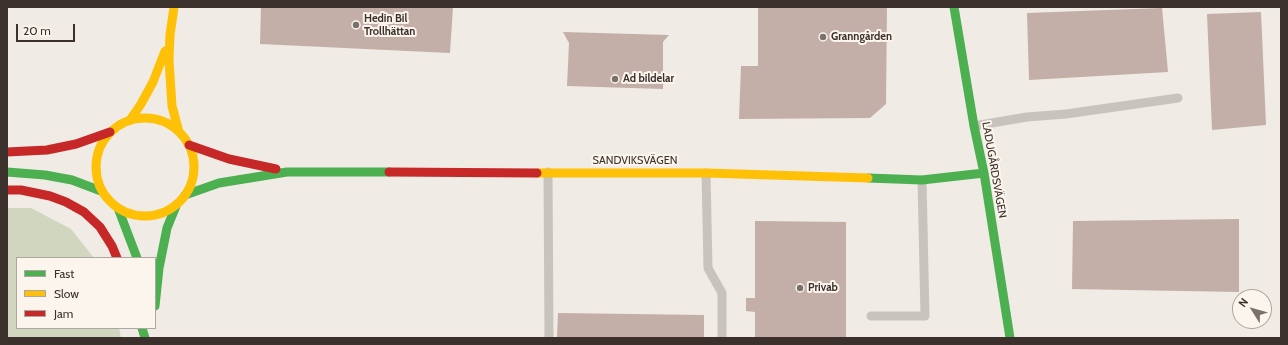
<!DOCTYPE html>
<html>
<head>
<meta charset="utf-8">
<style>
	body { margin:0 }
	#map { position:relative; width:1288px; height:345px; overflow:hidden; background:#f0ebe5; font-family:Cabin,sans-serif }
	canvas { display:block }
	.frame { position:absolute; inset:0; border:8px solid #3b302b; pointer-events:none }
	.legend { position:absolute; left:16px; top:257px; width:140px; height:72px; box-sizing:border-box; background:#fbf5ee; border:1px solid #aea6a0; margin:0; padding:5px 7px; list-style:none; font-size:12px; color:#3b302b }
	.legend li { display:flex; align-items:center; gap:8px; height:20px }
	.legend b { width:20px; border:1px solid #aea6a0 }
	.north { position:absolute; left:1232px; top:289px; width:40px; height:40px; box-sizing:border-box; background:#fbf5ee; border:1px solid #aea6a0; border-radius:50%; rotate:307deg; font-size:11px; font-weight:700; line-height:16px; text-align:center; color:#3b302b }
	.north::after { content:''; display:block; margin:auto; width:14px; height:18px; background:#7a716c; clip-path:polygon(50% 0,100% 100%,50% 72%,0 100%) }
	.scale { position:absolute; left:16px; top:24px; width:59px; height:18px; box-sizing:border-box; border:2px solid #3b302b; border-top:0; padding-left:5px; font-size:12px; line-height:14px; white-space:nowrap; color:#3b302b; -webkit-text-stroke:3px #fbf5ee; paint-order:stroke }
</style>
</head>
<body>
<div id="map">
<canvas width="1288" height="345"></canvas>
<div class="frame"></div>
<ul class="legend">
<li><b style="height:5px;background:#4caf50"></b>Fast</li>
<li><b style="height:5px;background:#ffc107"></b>Slow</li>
<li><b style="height:5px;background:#c62828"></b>Jam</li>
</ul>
<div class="north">N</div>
<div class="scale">20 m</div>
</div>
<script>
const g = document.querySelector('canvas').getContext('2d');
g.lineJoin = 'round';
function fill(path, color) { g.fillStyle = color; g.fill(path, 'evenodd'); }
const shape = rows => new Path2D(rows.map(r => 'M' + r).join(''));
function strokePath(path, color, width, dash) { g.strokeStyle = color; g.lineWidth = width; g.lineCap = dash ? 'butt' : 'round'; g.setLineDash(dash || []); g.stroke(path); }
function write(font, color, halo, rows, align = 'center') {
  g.font = font + ' Cabin,sans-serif'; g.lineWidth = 4; g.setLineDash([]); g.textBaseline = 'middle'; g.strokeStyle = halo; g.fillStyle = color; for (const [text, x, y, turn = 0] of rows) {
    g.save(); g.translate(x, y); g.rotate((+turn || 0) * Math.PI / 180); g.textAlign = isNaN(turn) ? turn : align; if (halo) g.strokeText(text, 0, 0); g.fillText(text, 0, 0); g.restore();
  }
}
fill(shape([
	[7,208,31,208,71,229,94,258,17,258,17,328,119,328,121,338,7,338]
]), '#d1d6bf');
fill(shape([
	[261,7,453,7,450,53,260,44],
	[758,7,887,7,886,104,870,118,739,119,741,66,758,66],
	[1162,8,1168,72,1029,80,1027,13],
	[1261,12,1266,125,1212,130,1207,14],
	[563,32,669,35,663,42,663,89,567,86,569,43],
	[1239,219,1239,292,1072,289,1073,221],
	[755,221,846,222,846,338,755,338,755,312,746,311,746,298,755,298],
	[558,313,704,315,704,338,557,338]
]), '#c3afa7');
strokePath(shape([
	[974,126,1027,117,1066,114,1178,98],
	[548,172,549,338],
	[706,173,708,268,722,293,722,338],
	[871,316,925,316,922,180]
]), '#c9c3be', 9);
strokePath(shape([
	[954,7,974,126,984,173,1010,338],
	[7,172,45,175,72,180,101,191],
	[868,178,922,180,984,173],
	[185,195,219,183,287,172,389,172],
	[118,208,137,258],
	[155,306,159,268,167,228,176,206],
	[142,328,145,338]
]), '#4caf50', 9);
strokePath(shape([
	[174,7,170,35,169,60,172,106,179,132],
	'96 167a49 49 0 1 1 98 0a49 49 0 1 1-98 0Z',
	[130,120,141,104,153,82,165,51],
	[537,173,706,173,868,178]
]), '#ffc107', 9);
strokePath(shape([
	[189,145,229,159,276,169],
	[7,152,47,150,76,144,110,132],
	[389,172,537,173],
	[7,190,21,190,50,196,66,202,84,212,100,227,112,246,117,258]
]), '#c62828', 9);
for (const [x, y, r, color] of [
	[356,25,4,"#7a716c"],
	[823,37,4,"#7a716c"],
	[615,79,4,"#7a716c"],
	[800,288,4,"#7a716c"]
]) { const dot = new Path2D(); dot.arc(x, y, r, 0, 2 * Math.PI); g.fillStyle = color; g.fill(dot); strokePath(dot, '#fbf5ee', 1.5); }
write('bold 11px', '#3b302b', '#fbf5ee', [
	["Hedin Bil",364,19],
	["Trollhättan",364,32],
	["Granngården",831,37],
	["Ad bildelar",623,79],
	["Privab",808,288]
], 'left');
write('11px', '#3b302b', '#fbf5ee', [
	["SANDVIKSVÄGEN",635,161],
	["LADUGÅRDSVÄGEN",994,170,80]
]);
</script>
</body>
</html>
